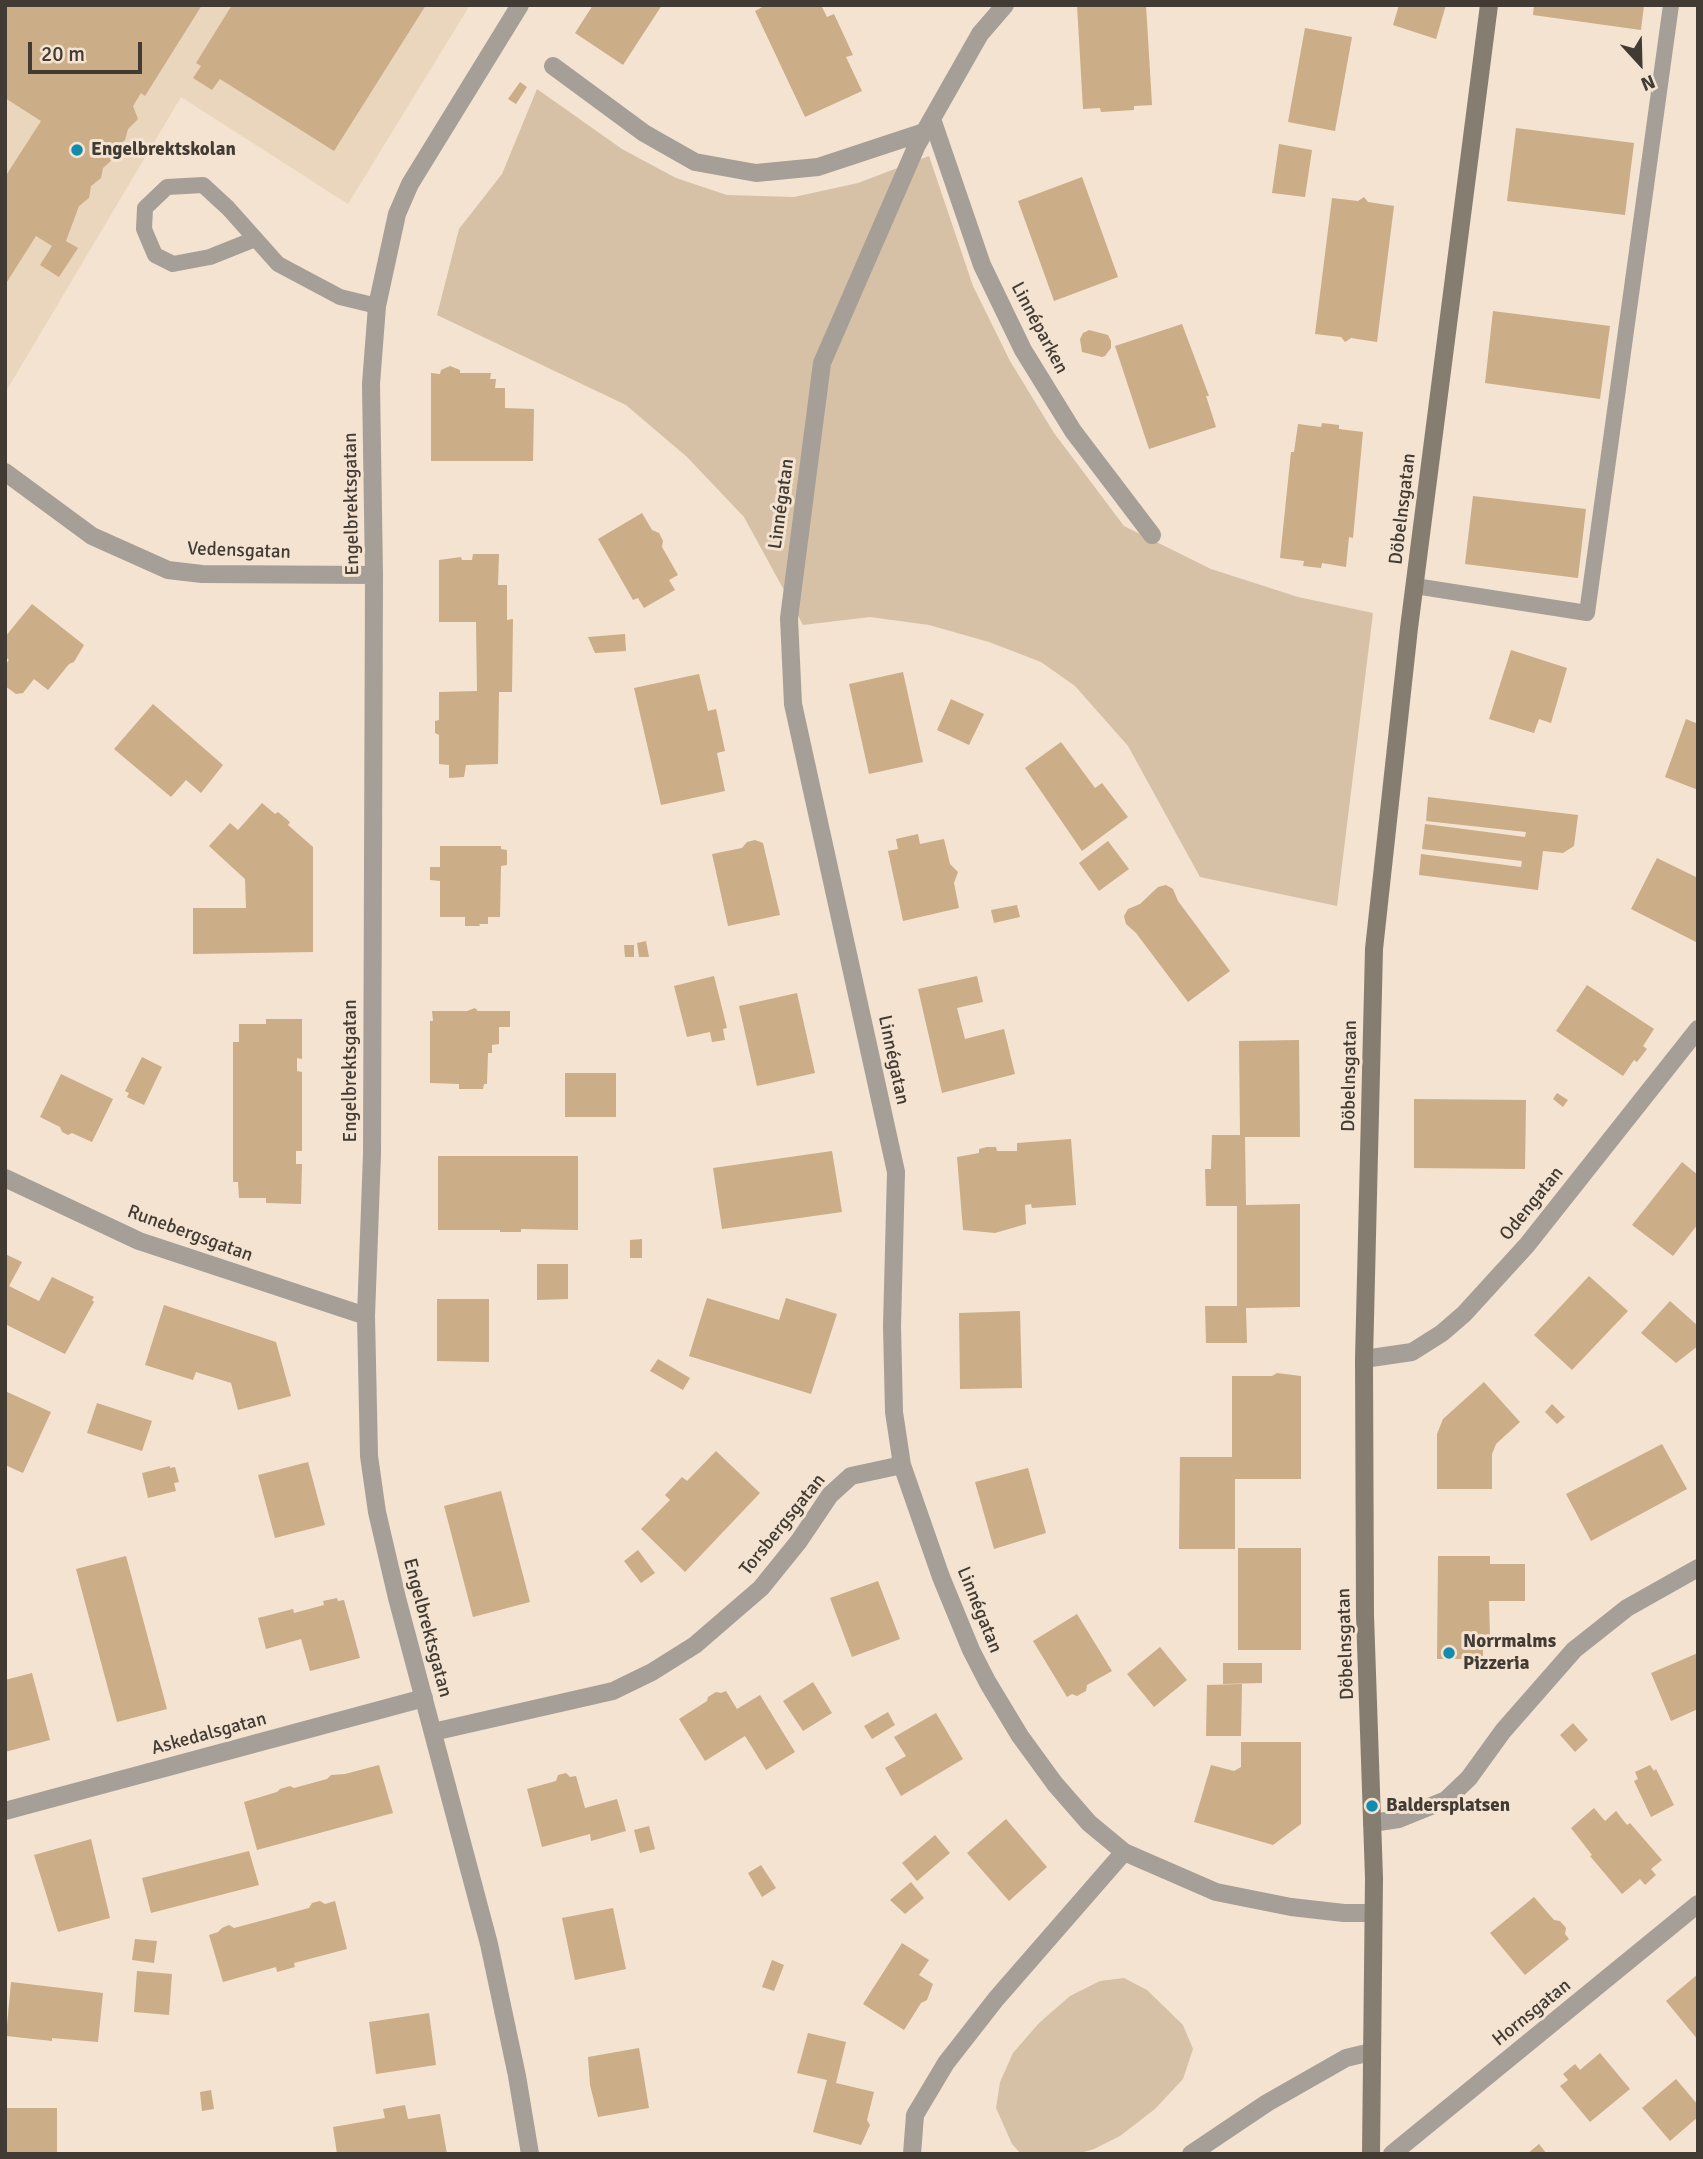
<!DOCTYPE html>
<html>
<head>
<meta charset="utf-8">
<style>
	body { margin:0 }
	#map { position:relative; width:1703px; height:2159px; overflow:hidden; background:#f3e3d0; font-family:Signika,sans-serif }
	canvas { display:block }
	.frame { position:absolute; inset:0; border:7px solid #413b34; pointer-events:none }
	.north { position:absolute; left:1605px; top:28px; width:70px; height:70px; -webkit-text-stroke:5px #f3e3d0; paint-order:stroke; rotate:158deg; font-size:19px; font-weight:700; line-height:28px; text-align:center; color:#413b34 }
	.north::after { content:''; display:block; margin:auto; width:24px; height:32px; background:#413b34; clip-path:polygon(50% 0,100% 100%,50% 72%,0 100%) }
	.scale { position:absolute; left:28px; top:42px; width:114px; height:32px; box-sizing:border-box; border:4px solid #413b34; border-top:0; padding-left:9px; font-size:21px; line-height:24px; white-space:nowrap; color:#413b34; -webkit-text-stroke:5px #f3e3d0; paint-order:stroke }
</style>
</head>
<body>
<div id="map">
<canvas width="1703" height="2159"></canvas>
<div class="frame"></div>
<div class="north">N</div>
<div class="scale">20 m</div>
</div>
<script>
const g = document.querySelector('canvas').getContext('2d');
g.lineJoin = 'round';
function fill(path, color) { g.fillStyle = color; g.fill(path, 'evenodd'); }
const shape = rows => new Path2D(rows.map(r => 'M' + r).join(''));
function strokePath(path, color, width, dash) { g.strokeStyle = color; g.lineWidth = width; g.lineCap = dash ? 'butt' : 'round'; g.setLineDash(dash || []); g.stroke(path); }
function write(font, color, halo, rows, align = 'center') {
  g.font = font + ' Signika,sans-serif'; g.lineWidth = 6; g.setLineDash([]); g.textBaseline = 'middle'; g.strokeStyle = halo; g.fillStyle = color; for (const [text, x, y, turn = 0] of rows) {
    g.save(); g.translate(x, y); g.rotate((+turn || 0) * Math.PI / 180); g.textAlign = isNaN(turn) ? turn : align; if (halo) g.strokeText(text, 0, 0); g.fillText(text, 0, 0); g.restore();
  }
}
fill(shape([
	[5,5,470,5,348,204,181,97,5,393]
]), '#ead6bd');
fill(shape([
	[537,89,622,149,676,178,727,195,794,197,858,183,929,156,973,286,1010,361,1054,433,1124,526,1211,569,1298,597,1373,613,1337,906,1200,877,1128,746,1075,686,1041,662,989,642,929,625,870,617,803,625,744,517,687,457,626,405,437,315,459,229,502,174],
	[1124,1978,1147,1990,1183,2025,1193,2049,1183,2079,1155,2109,1120,2136,1094,2149,1077,2154,1021,2154,1012,2144,996,2108,1000,2082,1013,2053,1039,2023,1070,1996,1100,1981]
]), '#d6c1a6');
fill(shape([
	[5,5,202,5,145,96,141,93,133,106,138,119,128,129,125,140,116,147,113,159,103,168,101,178,91,186,89,198,79,206,66,241,78,248,59,277,40,265,52,246,36,236,5,285,5,177,41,121,5,98],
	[232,5,426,5,334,151,220,79,212,90,193,78,201,66,196,63],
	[593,5,662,5,623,65,575,33],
	[766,5,821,5,827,17,834,14,853,55,846,57,862,91,805,117,755,11],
	[1077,5,1146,5,1152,105,1134,106,1134,110,1101,112,1100,108,1083,109],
	[1399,5,1446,5,1436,39,1393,25],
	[1534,5,1644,5,1641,30,1533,15],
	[1305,28,1352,37,1335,131,1288,122],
	[520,82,527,87,516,104,508,99],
	[1516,128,1634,143,1625,215,1507,201],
	[1279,144,1312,150,1305,197,1272,193],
	[1082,177,1118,277,1054,301,1018,201],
	[1364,197,1368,202,1394,206,1377,342,1351,338,1345,342,1341,337,1315,334,1332,198,1358,201],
	[1493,311,1610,326,1600,399,1485,383],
	[1182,324,1209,396,1206,396,1216,427,1149,449,1115,346],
	[1089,330,1108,335,1111,341,1111,348,1105,356,1102,357,1082,352,1080,339,1083,333],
	[450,366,460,370,460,373,491,373,490,379,496,379,495,388,505,388,505,408,534,409,533,461,431,461,431,373,440,374,441,370],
	[1322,423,1339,425,1339,429,1363,432,1353,538,1349,537,1346,567,1322,563,1321,568,1303,566,1304,561,1280,558,1291,452,1294,452,1298,424,1321,427],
	[1473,496,1586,509,1578,578,1465,564],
	[642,513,652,530,659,533,663,541,662,547,678,575,669,580,675,590,644,608,638,598,633,600,598,539],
	[473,554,499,554,498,585,507,585,507,620,513,619,512,692,499,692,498,764,466,765,464,777,449,778,449,765,439,764,439,735,435,733,435,721,439,720,439,692,477,691,476,622,439,622,439,560,461,557,462,560,472,560],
	[32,604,84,645,74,662,69,664,48,690,34,679,23,693,16,694,5,686,5,665,9,660,5,656,5,637],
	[625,634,626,651,595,653,588,637],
	[1511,650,1567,668,1551,723,1539,719,1534,733,1489,719],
	[903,672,923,762,869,774,849,684],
	[699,674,708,711,716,709,725,751,717,753,725,791,661,805,634,688],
	[951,699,984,714,969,745,937,730],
	[153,704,223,765,201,793,186,780,171,797,114,749],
	[1686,719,1698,724,1698,790,1665,777],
	[1061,742,1095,788,1102,783,1128,817,1082,851,1025,768],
	[1428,797,1578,815,1574,846,1563,853,1543,851,1538,890,1419,875,1421,854,1521,867,1522,861,1422,849,1425,824,1525,837,1526,832,1426,821],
	[262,803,275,814,278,812,290,822,288,825,313,847,313,952,193,954,193,908,246,908,245,879,209,846,230,823,238,830],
	[918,834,920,844,944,839,950,864,958,872,954,883,959,908,903,921,888,851,898,849,896,839],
	[755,840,763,843,780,915,728,926,712,854,742,848,747,842],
	[1108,841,1129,869,1099,891,1079,863],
	[440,846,501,846,501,849,507,850,507,865,501,866,500,917,488,917,488,924,479,924,480,926,465,926,465,917,440,917,440,881,430,880,430,867,440,867],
	[1657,858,1698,878,1698,943,1631,909],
	[1166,885,1173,889,1178,901,1230,971,1188,1002,1136,933,1126,924,1124,916,1128,909,1140,904,1158,887],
	[1017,905,1020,917,994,923,991,910],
	[646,941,649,957,639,957,637,943],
	[624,945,634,945,634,957,625,957],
	[714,976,727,1028,723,1029,725,1040,712,1042,710,1032,687,1037,674,986],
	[977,976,983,1002,957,1008,965,1039,1004,1029,1015,1074,942,1093,918,989],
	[1587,985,1654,1029,1643,1046,1647,1049,1637,1062,1634,1060,1623,1076,1556,1031],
	[797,993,815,1073,757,1086,739,1006],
	[475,1008,478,1011,510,1011,510,1027,499,1027,499,1044,492,1045,492,1053,488,1053,487,1084,484,1084,483,1089,459,1089,459,1084,430,1083,430,1021,433,1021,432,1011,467,1011],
	[266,1019,302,1019,302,1059,297,1058,297,1071,302,1072,302,1151,296,1151,296,1164,302,1164,301,1204,266,1203,266,1198,239,1198,238,1182,233,1182,233,1042,239,1042,239,1024,266,1024],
	[1299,1040,1300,1137,1245,1137,1246,1205,1300,1204,1300,1307,1246,1308,1247,1343,1206,1343,1205,1306,1237,1306,1237,1206,1206,1206,1205,1169,1211,1169,1212,1135,1240,1135,1239,1041],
	[142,1057,162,1067,144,1105,127,1097,129,1093,125,1091],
	[565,1073,616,1073,616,1117,565,1117],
	[61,1074,113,1099,92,1142,72,1133,68,1135,62,1132,60,1127,40,1117],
	[1557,1093,1568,1100,1563,1107,1553,1099],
	[1414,1099,1526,1100,1525,1169,1414,1168],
	[1071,1139,1076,1205,1032,1208,1031,1204,1025,1205,1026,1224,995,1233,963,1230,957,1157,979,1153,979,1149,987,1147,996,1147,997,1151,1017,1151,1017,1143],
	[832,1151,842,1212,722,1229,713,1168],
	[438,1156,578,1156,578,1230,521,1229,521,1232,500,1232,500,1230,438,1230],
	[1682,1162,1698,1175,1698,1224,1673,1256,1632,1225],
	[642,1239,642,1258,630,1258,630,1240],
	[5,1254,22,1262,9,1286,39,1301,52,1277,94,1297,92,1300,94,1302,65,1354,5,1324],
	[537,1264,568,1264,568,1299,537,1300],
	[1589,1276,1628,1311,1572,1370,1534,1335],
	[707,1298,779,1320,786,1298,837,1314,811,1394,689,1356],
	[437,1299,489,1299,489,1362,437,1361],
	[1670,1301,1698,1326,1698,1346,1676,1363,1641,1333],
	[164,1305,276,1342,291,1396,238,1410,231,1383,196,1372,193,1380,145,1365],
	[1020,1311,1022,1388,960,1389,959,1313],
	[658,1359,690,1378,683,1390,650,1371],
	[1277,1373,1301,1376,1301,1479,1235,1479,1235,1549,1179,1549,1180,1457,1232,1457,1232,1376,1272,1376],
	[1484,1382,1520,1422,1496,1444,1492,1454,1492,1489,1437,1489,1437,1434,1443,1419],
	[5,1391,51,1412,23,1473,5,1465],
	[97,1403,152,1421,142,1451,87,1433],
	[1552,1404,1565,1417,1557,1424,1545,1412],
	[1662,1444,1687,1489,1591,1541,1566,1494],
	[716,1451,760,1493,685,1572,641,1529,670,1500,665,1495,682,1477,687,1481],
	[308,1462,325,1525,275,1538,258,1475],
	[170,1466,170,1468,175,1467,179,1482,174,1483,176,1491,148,1498,142,1473],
	[1028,1468,1046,1533,994,1549,975,1482],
	[501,1491,530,1602,473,1617,444,1506],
	[1238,1548,1301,1548,1301,1650,1238,1650],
	[638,1550,655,1573,641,1583,624,1561],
	[126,1556,167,1709,117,1722,76,1569],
	[1438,1556,1490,1556,1490,1564,1525,1564,1525,1601,1489,1601,1490,1636,1483,1637,1483,1659,1437,1659],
	[878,1581,900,1639,852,1657,830,1598],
	[337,1598,338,1601,344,1600,360,1658,310,1671,301,1639,266,1649,258,1618,293,1609,294,1613,324,1605,323,1601],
	[1077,1614,1112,1671,1087,1685,1086,1691,1077,1696,1072,1694,1067,1697,1033,1641],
	[1160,1647,1187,1680,1154,1707,1127,1674],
	[1698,1653,1698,1709,1671,1721,1651,1673],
	[1223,1663,1262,1663,1262,1683,1223,1684],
	[32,1673,50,1740,5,1752,5,1680],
	[813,1682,832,1713,803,1731,783,1701],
	[1242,1684,1241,1736,1206,1736,1207,1685],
	[726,1691,737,1709,760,1695,795,1752,766,1770,745,1736,705,1761,679,1719,707,1701,708,1697,716,1692,721,1693],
	[888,1712,895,1725,872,1739,864,1726],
	[936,1713,963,1759,901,1796,885,1768,906,1756,894,1737],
	[1573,1723,1588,1740,1575,1752,1560,1735],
	[1241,1742,1301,1742,1301,1824,1273,1845,1194,1822,1211,1765,1234,1771,1241,1767],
	[379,1765,393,1813,257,1850,244,1802,277,1792,280,1789,290,1786,294,1788,327,1779,331,1775,345,1774],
	[1650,1765,1654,1771,1656,1769,1674,1805,1651,1817,1634,1781,1638,1779,1635,1772],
	[566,1773,570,1777,576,1776,585,1808,617,1799,626,1831,591,1841,590,1834,542,1847,527,1789,556,1781,558,1775],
	[1594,1808,1605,1821,1616,1811,1627,1825,1630,1823,1662,1860,1651,1869,1656,1875,1645,1885,1640,1879,1622,1894,1590,1856,1592,1855,1571,1828],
	[1006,1819,1047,1867,1009,1901,967,1853],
	[649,1826,655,1849,640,1853,634,1830],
	[935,1835,950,1853,917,1881,902,1863],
	[91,1839,110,1918,58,1932,34,1855],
	[249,1851,259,1885,151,1913,142,1878],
	[761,1865,776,1888,762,1897,748,1873],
	[911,1882,924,1898,905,1914,890,1900],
	[1534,1897,1554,1920,1560,1921,1566,1928,1565,1934,1569,1939,1525,1975,1490,1933],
	[320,1901,325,1904,335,1901,347,1949,294,1963,295,1967,277,1972,276,1967,223,1982,209,1935,218,1932,222,1928,229,1925,234,1928,309,1908,312,1903],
	[613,1908,626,1969,575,1980,562,1918],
	[135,1939,157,1941,154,1963,132,1960],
	[902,1943,929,1960,919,1975,933,1984,927,2000,921,2003,904,2030,863,2004],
	[772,1960,784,1965,774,1991,762,1987],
	[137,1971,172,1974,169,2015,134,2012],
	[1698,1974,1698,2040,1666,2001],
	[11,1982,103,1993,98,2042,52,2038,52,2041,6,2036],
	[429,2013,436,2065,376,2074,369,2022],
	[808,2033,846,2042,836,2083,874,2092,867,2120,870,2125,861,2145,813,2132,827,2080,797,2073],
	[639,2048,649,2108,598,2117,590,2085,588,2057],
	[1600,2053,1630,2089,1590,2122,1560,2086,1568,2080,1563,2074,1575,2064,1580,2070],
	[1676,2079,1698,2105,1698,2117,1670,2141,1642,2108],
	[211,2090,214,2109,202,2111,200,2092],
	[405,2105,408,2119,440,2114,447,2154,337,2154,333,2127,385,2118,383,2109],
	[5,2108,57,2108,57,2154,5,2154],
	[1539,2144,1547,2154,1527,2154]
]), '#cbad87');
strokePath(shape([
	[255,239,210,257,173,264,155,255,144,229,145,208,167,187,203,185,228,208,278,264,340,297,377,306],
	[1415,586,1587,613,1671,5]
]), '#a59f97', 16);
strokePath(shape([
	[520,5,410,184,397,214,377,306,371,384,374,575,372,1154,366,1316,369,1456,377,1512,397,1598,489,1944,517,2076,530,2154],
	[1005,5,980,34,917,145,822,363,789,618,793,704,896,1172,892,1326,894,1412,902,1465,941,1577,971,1650,988,1683,1020,1736,1055,1784,1089,1823,1124,1852,1216,1892,1291,1907,1344,1913,1372,1913],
	[553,66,644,133,695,162,756,173,818,167,924,132],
	[932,119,982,265,1023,350,1073,431,1152,535],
	[5,472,92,536,168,570,202,574,374,575],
	[5,1178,139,1241,366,1316],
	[1364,1359,1412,1352,1442,1333,1464,1314,1527,1245,1698,1029],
	[433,1732,613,1691,652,1672,695,1645,761,1588,799,1541,830,1495,851,1476,902,1465],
	[5,1811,424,1698],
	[1372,1823,1399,1819,1446,1800,1469,1778,1503,1731,1574,1650,1627,1608,1698,1568],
	[912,2154,915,2115,946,2063,996,1999,1124,1852],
	[1191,2154,1267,2103,1346,2058,1371,2052],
	[1392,2154,1698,1904]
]), '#a59f97', 18);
strokePath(shape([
	[1371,2154,1374,1878,1365,1615,1364,1359,1374,949,1409,628,1489,5]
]), '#867d71', 18);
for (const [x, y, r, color] of [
	[77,150,7,"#128cae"],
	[1449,1653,7,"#128cae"],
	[1372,1806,7,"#128cae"]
]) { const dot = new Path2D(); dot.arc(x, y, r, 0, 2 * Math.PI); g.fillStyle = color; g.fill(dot); strokePath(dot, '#f3e3d0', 2.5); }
write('bold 19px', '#413b34', '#f3e3d0', [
	["Engelbrektskolan",91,150],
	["Norrmalms",1463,1642],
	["Pizzeria",1463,1664],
	["Baldersplatsen",1386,1806]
], 'left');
write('19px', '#413b34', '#f3e3d0', [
	["Linnéparken",1039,328,62],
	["Engelbrektsgatan",352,504,-91],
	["Linnégatan",782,504,-82],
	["Döbelnsgatan",1403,509,-83],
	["Vedensgatan",239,551,2],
	["Linnégatan",893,1060,78],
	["Engelbrektsgatan",351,1071,-90],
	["Döbelnsgatan",1350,1076,-89],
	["Odengatan",1532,1204,-51],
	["Runebergsgatan",190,1234,20],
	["Torsbergsgatan",783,1525,-51],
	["Linnégatan",979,1610,68],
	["Engelbrektsgatan",427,1628,75],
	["Döbelnsgatan",1346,1644,-92],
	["Askedalsgatan",209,1734,-15],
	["Hornsgatan",1532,2013,-39]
]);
</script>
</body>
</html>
